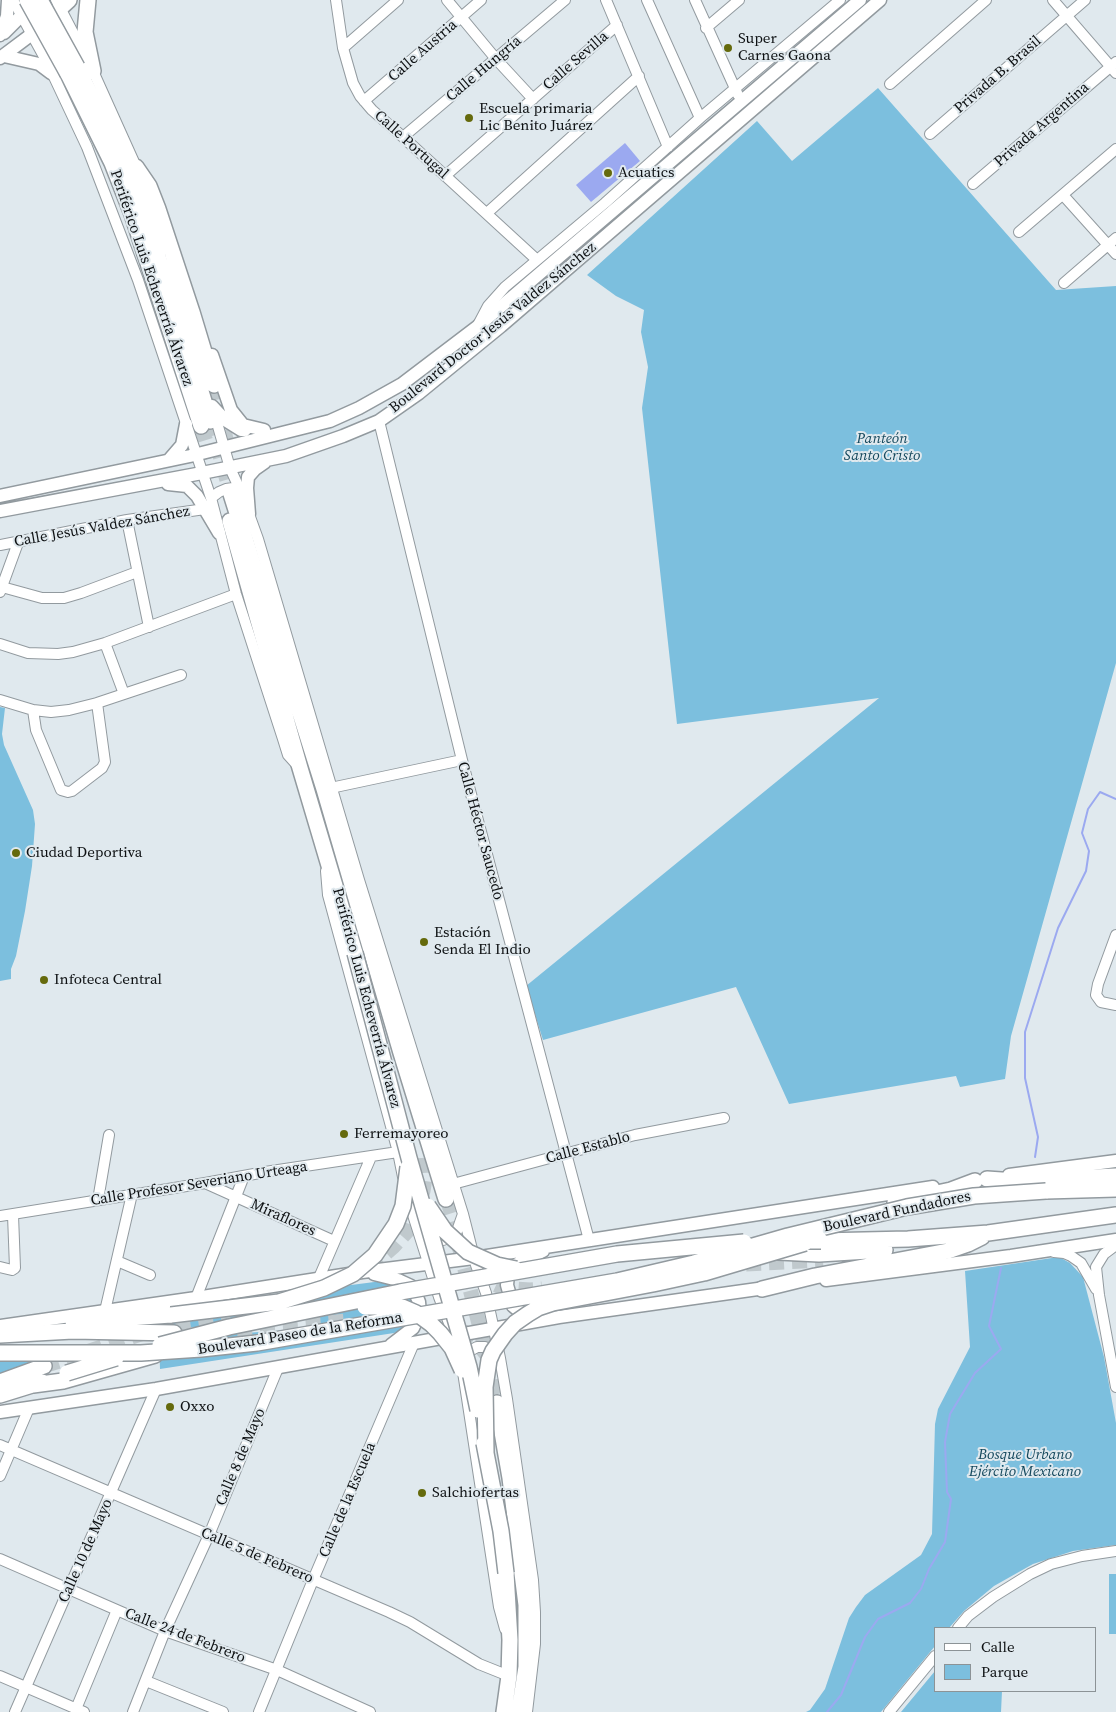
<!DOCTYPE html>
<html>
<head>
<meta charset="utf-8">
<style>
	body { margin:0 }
	#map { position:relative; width:1116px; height:1712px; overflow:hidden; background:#e0e9ee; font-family:"Source Serif 4",serif }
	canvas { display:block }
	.legend { position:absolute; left:934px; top:1627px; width:162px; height:65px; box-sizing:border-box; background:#e0e9ee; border:1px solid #8c9396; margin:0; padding:6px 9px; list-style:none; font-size:15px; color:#0e1113 }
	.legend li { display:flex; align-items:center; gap:10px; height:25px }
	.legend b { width:25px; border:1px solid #8c9396 }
</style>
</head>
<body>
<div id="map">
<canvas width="1116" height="1712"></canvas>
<ul class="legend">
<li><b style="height:6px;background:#fff"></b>Calle</li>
<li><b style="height:14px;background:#7cbfde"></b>Parque</li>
</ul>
</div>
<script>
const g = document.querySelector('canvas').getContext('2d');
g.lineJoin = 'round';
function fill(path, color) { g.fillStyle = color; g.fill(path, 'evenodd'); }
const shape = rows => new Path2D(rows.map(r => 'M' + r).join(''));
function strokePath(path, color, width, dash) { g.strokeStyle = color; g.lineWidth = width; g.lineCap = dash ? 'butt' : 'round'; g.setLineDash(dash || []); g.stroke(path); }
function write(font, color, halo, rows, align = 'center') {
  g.font = font + ' "Source Serif 4",serif'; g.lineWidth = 4; g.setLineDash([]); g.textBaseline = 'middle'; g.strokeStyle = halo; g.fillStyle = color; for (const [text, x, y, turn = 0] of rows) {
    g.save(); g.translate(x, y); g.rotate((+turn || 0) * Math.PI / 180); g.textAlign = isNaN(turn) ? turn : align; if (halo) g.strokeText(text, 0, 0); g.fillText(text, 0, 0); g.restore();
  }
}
fill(shape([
	[878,88,1056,290,1116,286,1116,663,1011,1036,1005,1079,960,1087,956,1076,789,1104,736,987,543,1040,526,986,879,698,677,724,642,408,648,367,641,332,644,310,616,296,587,275,757,121,792,161],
	[0,707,5,708,2,734,4,745,33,810,35,824,32,866,25,911,16,956,11,969,11,979,0,981],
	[1052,1258,1061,1258,1070,1263,1083,1277,1104,1357,1116,1423,1116,1545,1073,1551,1033,1564,994,1586,964,1611,949,1628,935,1628,935,1646,881,1712,806,1712,810,1710,825,1689,849,1618,856,1607,865,1595,921,1555,932,1534,935,1424,938,1409,970,1347,965,1271],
	[382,1281,398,1285,412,1298,414,1307,406,1329,394,1333,160,1369,159,1339,317,1328,318,1318,185,1328,145,1329,144,1325,192,1317,280,1311,274,1295],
	[0,1360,55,1360,0,1380],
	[1109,1574,1116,1574,1116,1634,1109,1634],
	[935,1671,935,1691,1002,1691,1001,1712,901,1712]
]), '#7cbfde');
fill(shape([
	[625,143,640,161,591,202,576,185]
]), '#9ba9f0');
strokePath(shape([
	[1035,1157,1038,1137,1025,1078,1025,1032,1058,928,1086,871,1089,851,1082,833,1088,809,1100,792,1116,799],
	[827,1712,841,1695,865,1637,878,1619,910,1603,921,1589,929,1569,945,1542,951,1499,947,1492,945,1442,950,1414,975,1373,1001,1349,989,1326,1001,1268]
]), '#9ba9f0', 2);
strokePath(shape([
	[214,385,229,453],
	[210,421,231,494],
	[201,426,211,458],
	[447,1199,461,1243],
	[459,1246,487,1355,497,1403],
	[746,1264,823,1260],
	[369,1268,394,1246,411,1227,416,1214,423,1191,425,1178,424,1155],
	[478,1271,492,1283,503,1288,530,1290,542,1289],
	[419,1317,443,1320,459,1328,477,1343,487,1355],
	[237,1330,346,1321],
	[44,1366,159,1328,189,1321,230,1315]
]), '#c0c9cd', 15, [15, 8]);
const minor = shape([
	[13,0,47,62,87,147,138,280,211,498,236,594,283,739,288,755,297,765],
	[56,0,93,71,138,171],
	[336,0,343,48,353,83,360,96,372,110,403,137,537,260],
	[447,0,496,59,533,99],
	[606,0,668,147],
	[647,0,700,118],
	[695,0,738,95],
	[1053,0,1116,73],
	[706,28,739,0],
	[343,48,398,0],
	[890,84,986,0],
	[364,101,481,0],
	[930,134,1085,0],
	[403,137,565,0],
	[445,176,617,25],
	[973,184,1116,62],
	[145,195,163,250],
	[1063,195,1116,254],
	[487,213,639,76],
	[1019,232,1116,149],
	[1064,283,1116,238],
	[479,323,488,306,505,287,605,203,700,118,840,0],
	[213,409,230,468,241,492,258,539,359,880,463,1214,476,1265,486,1293,500,1358,507,1399,533,1580,535,1612,535,1644,527,1712],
	[379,421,462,760,589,1240],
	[211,498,219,492,226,489,233,488,238,491],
	[127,520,149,627],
	[0,545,127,520,205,509],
	[2,587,42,598,64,598,81,593,137,572],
	[0,592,19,540],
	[105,643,124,694],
	[0,644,28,653,58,654,73,652,105,643,236,594],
	[0,700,33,710,51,712,69,710,97,703,181,675],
	[33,710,36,730,61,790,68,792,72,791,102,768,105,762,97,703],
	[326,789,462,760],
	[326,871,328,895,398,1152,403,1177],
	[1116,935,1098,984,1096,995,1101,1002,1116,1005],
	[205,1183,334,1241],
	[453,1184,635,1135,724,1118],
	[407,1196,439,1297,452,1331],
	[98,1200,109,1135],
	[0,1216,205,1183,265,1172,398,1152],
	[429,1237,435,1240,443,1240,451,1237,457,1231,463,1214],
	[1116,1245,1104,1254,1096,1267,1099,1295,1116,1387],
	[1054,1252,1064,1253,1071,1256,1081,1263,1096,1289],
	[117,1261,150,1275],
	[0,1267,12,1270,15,1268,13,1215],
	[318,1280,371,1157],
	[196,1298,244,1176],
	[105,1311,132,1194],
	[464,1358,466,1353,477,1347,485,1347,496,1354],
	[463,1372,499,1607,505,1629],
	[0,1445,389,1612,410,1622,479,1664,509,1676],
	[0,1476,29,1408],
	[0,1559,165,1631,277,1670,370,1712],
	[958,1628,968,1616,993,1597,1030,1574,1051,1564,1082,1556,1116,1551],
	[0,1676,84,1712],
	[146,1681,223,1712],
	[76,1709,117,1610],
	[15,1712,156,1389],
	[133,1712,165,1631,209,1535,278,1368],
	[259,1712,313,1580,414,1343],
	[889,1712,935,1656]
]);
const major = shape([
	[4,33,22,15],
	[0,35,7,16,8,0],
	[4,56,39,64,51,73],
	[0,58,32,34],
	[212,355,231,410,243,425,264,430],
	[212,406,225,420,241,430,245,430],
	[169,460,182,445,186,424],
	[168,484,187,486,197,496,219,533],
	[0,496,190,456,330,421,359,408,402,384,477,327,860,0],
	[0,511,202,473,286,456,343,436,379,421,419,393,501,326,880,0],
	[249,514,247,488,248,477,255,469,265,462],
	[1009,1175,1116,1161],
	[374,1274,398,1280,411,1286,414,1290,419,1302,420,1313,413,1328,391,1345],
	[826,1280,1011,1256,1116,1240],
	[534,1316,519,1311,513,1306,507,1285,508,1275,515,1265,543,1251],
	[0,1326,196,1298,362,1272,474,1258,933,1187],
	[0,1412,156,1389,559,1317,772,1287]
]);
const highway = shape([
	[88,0,85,32,93,71],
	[32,34,69,0],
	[77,67,94,101,132,182,177,312,210,421],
	[68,74,112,163,132,214,201,426],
	[136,167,149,186,158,209,192,312,214,385],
	[231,494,324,789,401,1053,446,1199],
	[230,521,300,768,355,953],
	[987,1179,1016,1181,1116,1176],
	[1046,1191,1116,1189],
	[895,1202,951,1190,975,1181],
	[821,1241,908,1239,988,1233,1116,1215],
	[778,1252,819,1254,885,1250],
	[762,1289,815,1276,948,1251,968,1244,982,1237],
	[73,1322,171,1315],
	[0,1335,73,1331,174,1333],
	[0,1382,44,1366],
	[33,1385,63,1381,155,1355],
	[0,1395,42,1382],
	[497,1403,510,1478,526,1605,526,1667,519,1712],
	[504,1712,509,1676,510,1640,506,1573]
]);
strokePath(minor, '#929a9f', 12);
strokePath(major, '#929a9f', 15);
strokePath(highway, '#929a9f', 18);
strokePath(minor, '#fff', 10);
strokePath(major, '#fff', 12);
strokePath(highway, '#fff', 15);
const highwayBridge = shape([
	[27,0,68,74],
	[40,0,77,67],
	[355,953,409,1158,469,1367,478,1410],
	[428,1206,445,1231,468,1252,497,1265,516,1269],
	[792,1241,821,1241],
	[365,1307,402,1307,416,1313,431,1324,440,1333,452,1348,462,1370],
	[171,1315,279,1302,324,1288,353,1274,375,1255,396,1224,403,1206,408,1167],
	[160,1345,229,1327,400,1292,617,1254,744,1242],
	[0,1353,141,1353,201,1349,257,1343,617,1281,694,1263,788,1236,907,1207,974,1196,1046,1191],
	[67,1373,116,1358],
	[484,1443,501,1531,506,1573],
	[486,1453,485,1387,489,1360,493,1351,505,1334,515,1323,528,1314,538,1308,553,1303,653,1284,704,1273,805,1243]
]);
strokePath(highwayBridge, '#929a9f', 18, []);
strokePath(highwayBridge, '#fff', 15);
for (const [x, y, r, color] of [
	[728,48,5,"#656a0c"],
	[469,118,5,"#656a0c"],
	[608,173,5,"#656a0c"],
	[16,853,5,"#656a0c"],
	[424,942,5,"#656a0c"],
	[44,980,5,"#656a0c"],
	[344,1134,5,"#656a0c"],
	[170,1407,5,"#656a0c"],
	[422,1493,5,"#656a0c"]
]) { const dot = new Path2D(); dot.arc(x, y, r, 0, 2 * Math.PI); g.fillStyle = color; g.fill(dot); strokePath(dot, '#e0e9ee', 2); }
write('15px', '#0e1113', '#e0e9ee', [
	["Super",738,39],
	["Carnes Gaona",738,56],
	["Escuela primaria",479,109],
	["Lic Benito Juárez",479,126],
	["Acuatics",618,173],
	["Ciudad Deportiva",26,853],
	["Estación",434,933],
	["Senda El Indio",434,950],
	["Infoteca Central",54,980],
	["Ferremayoreo",354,1134],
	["Oxxo",180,1407],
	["Salchiofertas",432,1493]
], 'left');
write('15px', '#0e1113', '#e0e9ee', [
	["Calle Austria",423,51,-41],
	["Calle Sevilla",576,61,-41],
	["Calle Hungría",484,69,-40],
	["Privada B. Brasil",998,75,-41],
	["Privada Argentina",1042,125,-41],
	["Calle Portugal",411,145,42],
	["Periférico Luis Echeverría Álvarez",151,278,71],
	["Boulevard Doctor Jesús Valdez Sánchez",493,328,-39],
	["Calle Jesús Valdez Sánchez",102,527,-10],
	["Calle Héctor Saucedo",480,831,75],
	["Periférico Luis Echeverría Álvarez",366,998,75],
	["Calle Establo",588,1148,-15],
	["Calle Profesor Severiano Urteaga",199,1184,-9],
	["Boulevard Fundadores",897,1212,-12],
	["Miraflores",283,1218,24],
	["Boulevard Paseo de la Reforma",300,1334,-9],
	["Calle 8 de Mayo",241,1457,-67],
	["Calle de la Escuela",348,1500,-67],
	["Calle 10 de Mayo",86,1551,-66],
	["Calle 5 de Febrero",257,1556,23],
	["Calle 24 de Febrero",185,1636,21]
]);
write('italic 15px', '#14485d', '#e0e9ee', [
	["Panteón",882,439],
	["Santo Cristo",882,456],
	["Bosque Urbano",1025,1455],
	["Ejército Mexicano",1025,1472]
]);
</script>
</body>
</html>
